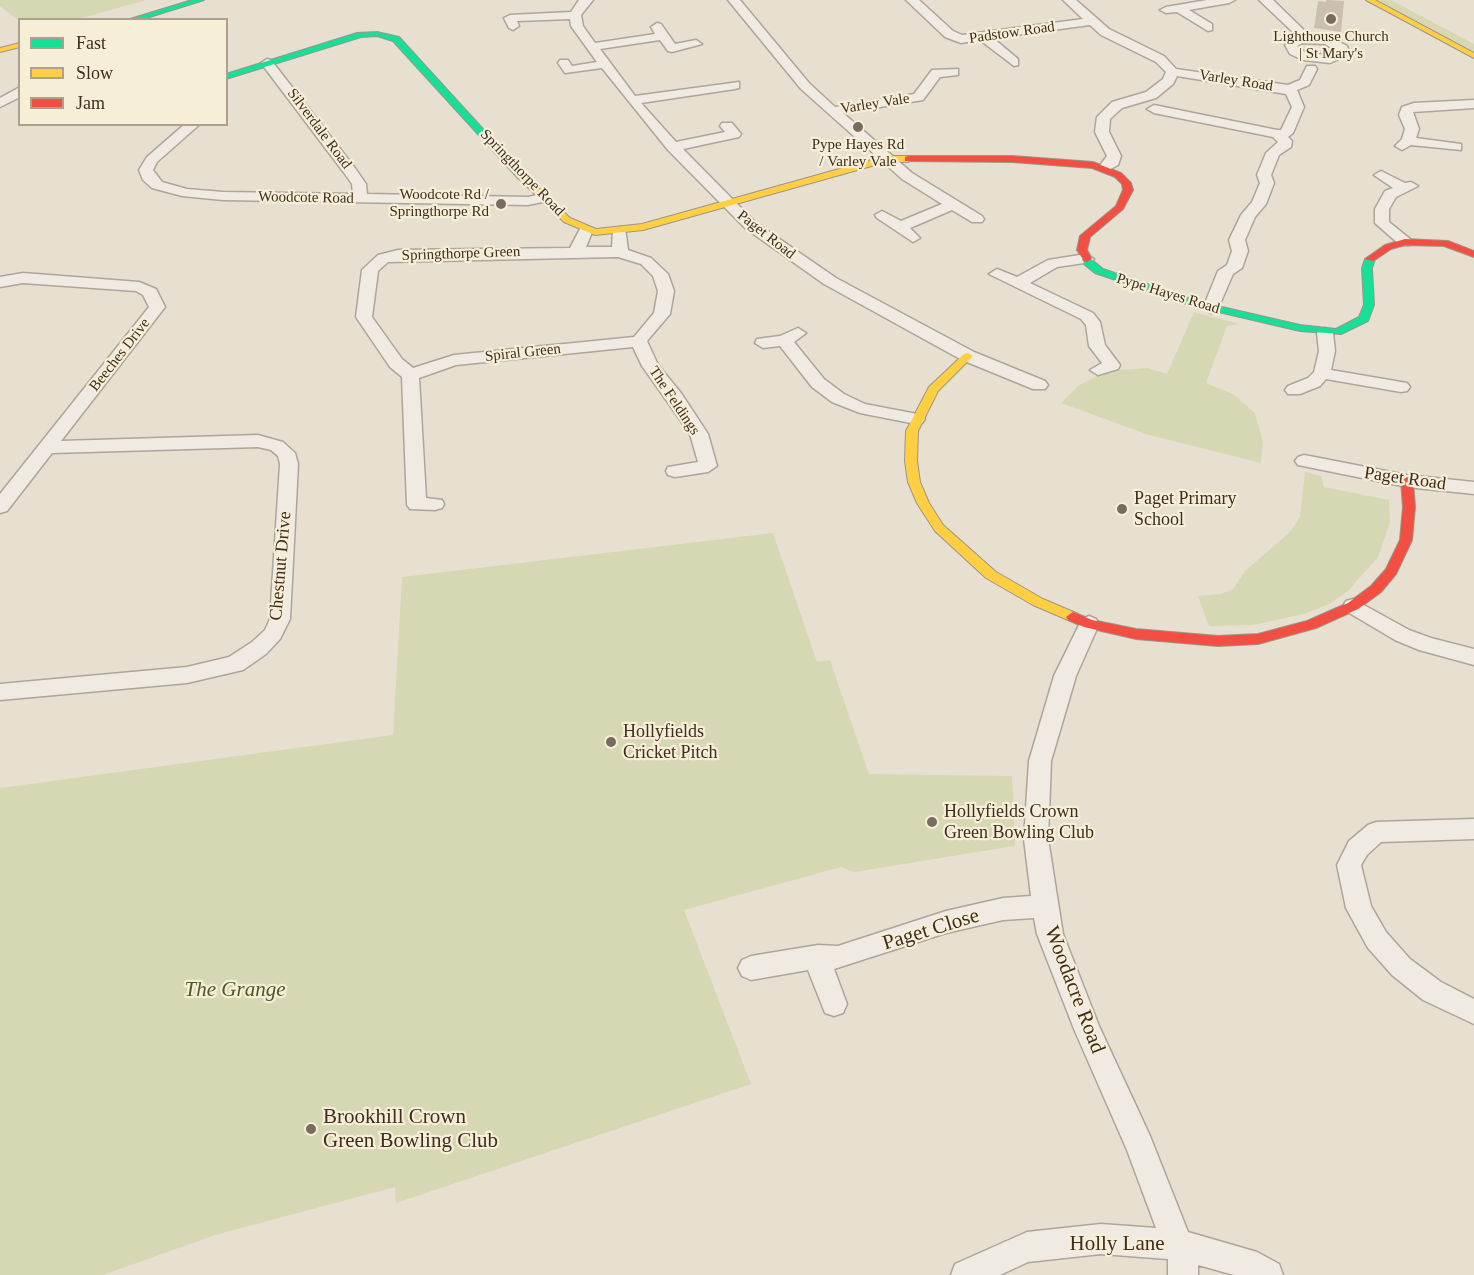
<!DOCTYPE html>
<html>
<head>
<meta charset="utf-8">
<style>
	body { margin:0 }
	#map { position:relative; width:1474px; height:1275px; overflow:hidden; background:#e7e0d1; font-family:"Times New Roman",serif }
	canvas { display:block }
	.legend { position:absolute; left:18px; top:18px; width:210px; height:108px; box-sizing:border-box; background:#f7eed8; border:2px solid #ada18e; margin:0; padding:8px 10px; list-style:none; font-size:18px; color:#3d2e20 }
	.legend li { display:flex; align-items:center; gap:12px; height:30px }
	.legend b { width:30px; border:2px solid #ada18e }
</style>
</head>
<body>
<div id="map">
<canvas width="1474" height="1275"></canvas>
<ul class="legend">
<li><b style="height:8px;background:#16e098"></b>Fast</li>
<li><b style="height:8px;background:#ffcf43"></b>Slow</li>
<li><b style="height:8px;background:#f24e42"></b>Jam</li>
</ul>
</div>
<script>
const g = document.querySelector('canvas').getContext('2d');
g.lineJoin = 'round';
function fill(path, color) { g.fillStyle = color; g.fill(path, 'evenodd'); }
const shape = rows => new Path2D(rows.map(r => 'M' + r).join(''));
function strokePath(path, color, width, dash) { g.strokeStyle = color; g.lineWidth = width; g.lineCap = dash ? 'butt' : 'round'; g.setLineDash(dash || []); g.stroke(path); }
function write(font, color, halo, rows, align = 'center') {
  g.font = font + ' "Times New Roman",serif'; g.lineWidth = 4.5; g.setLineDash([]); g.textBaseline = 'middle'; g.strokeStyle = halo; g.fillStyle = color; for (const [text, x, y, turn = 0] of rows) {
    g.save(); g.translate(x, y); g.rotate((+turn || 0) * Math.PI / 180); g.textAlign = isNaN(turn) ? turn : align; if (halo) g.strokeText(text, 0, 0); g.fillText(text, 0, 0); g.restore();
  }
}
fill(shape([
	[0,0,146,0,79,19,19,21,0,6],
	[1377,0,1391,0,1474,44,1474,51],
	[1194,312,1239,324,1227,326,1206,383,1233,394,1255,413,1263,442,1261,463,1149,435,1061,403,1078,386,1106,371,1148,368,1167,374],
	[1305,472,1321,476,1324,487,1389,500,1390,522,1378,557,1348,591,1329,604,1304,614,1253,625,1209,626,1198,596,1221,594,1233,589,1245,571,1289,533,1300,517],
	[773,533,817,662,830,660,869,774,1012,776,1015,846,854,872,841,867,684,910,751,1084,396,1203,395,1187,215,1235,103,1275,0,1275,0,788,393,735,402,577]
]), '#d6d7b3');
fill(shape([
	[1326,0,1344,1,1341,32,1314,28,1318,1,1326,2]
]), '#cbbfb2');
const street = shape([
	[579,0,593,0,581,15,583,26,595,43,655,34,651,27,657,23,661,24,675,44,696,40,702,44,672,52,668,51,660,40,600,49,635,96,739,82,739,88,735,89,641,103,676,142,725,132,720,126,722,123,732,123,741,134,739,137,683,149,755,222,836,278,974,352,1045,381,1048,385,1045,389,1033,389,962,360,824,284,745,228,668,150,602,68,565,73,558,63,560,60,568,60,572,66,597,62,571,26,570,19,517,21,519,26,513,30,509,28,504,18,510,15,571,12,579,0],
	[728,0,740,0,809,83,835,107,914,94,932,70,958,69,958,75,940,77,923,100,843,113,912,173,982,216,984,219,982,222,972,222,952,210,910,228,920,238,913,242,877,218,875,215,882,211,901,221,942,204,902,179,801,89,728,0],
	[906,0,919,0,953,31,962,35,1083,19,1063,0,1076,0,1109,29,1164,56,1176,69,1288,85,1300,80,1307,66,1315,66,1317,69,1309,85,1297,90,1304,107,1293,133,1288,137,1292,141,1291,147,1279,155,1271,175,1274,183,1266,204,1255,217,1245,240,1248,251,1242,268,1233,274,1217,311,1211,313,1203,308,1218,271,1227,265,1232,251,1229,240,1241,215,1252,202,1260,183,1257,175,1266,153,1278,142,1273,137,1154,113,1147,109,1154,105,1277,130,1281,130,1292,107,1286,94,1177,76,1173,84,1156,98,1122,108,1110,119,1109,132,1121,156,1118,165,1105,172,1098,168,1107,156,1095,132,1097,117,1112,102,1146,92,1163,79,1166,72,1156,62,1101,35,1090,25,993,38,1018,59,1018,65,1014,66,980,40,961,43,945,37,906,0],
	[1207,0,1235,0,1229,3,1189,10,1212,24,1212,30,1208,31,1177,12,1166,13,1160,10,1166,7,1207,0],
	[1259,0,1273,0,1310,36,1332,38,1347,46,1350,54,1330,63,1303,60,1290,54,1285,45,1297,36,1259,0],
	[1302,43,1325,44,1338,52,1329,55,1306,53,1297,46,1302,43],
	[267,59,271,60,355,168,366,184,367,194,528,197,542,194,549,198,547,201,528,205,223,200,182,196,152,188,143,180,139,170,147,157,185,124,200,124,157,162,153,170,162,182,187,189,223,192,353,194,352,184,345,174,261,63,267,59],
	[20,87,20,97,0,107,0,98,20,87],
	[1474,100,1474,108,1413,112,1419,129,1416,138,1461,144,1461,150,1411,145,1402,150,1395,146,1402,139,1405,129,1399,115,1402,107,1414,103,1474,100],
	[1381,171,1405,183,1411,182,1418,186,1396,197,1389,209,1389,222,1410,239,1413,242,1410,245,1400,245,1375,223,1375,209,1385,191,1393,188,1374,175,1381,171],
	[586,226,593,230,586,247,612,247,613,231,620,227,625,228,628,250,651,258,668,274,674,291,670,314,647,341,658,365,681,393,708,434,717,466,708,472,675,477,668,475,666,471,668,467,698,462,690,434,642,366,633,347,456,365,419,378,426,498,442,500,444,504,442,508,435,510,410,509,407,505,402,377,390,367,356,317,362,270,378,255,398,250,570,248,581,227,586,226],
	[618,257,641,264,653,276,658,291,654,313,634,337,454,355,413,368,402,359,372,317,378,271,388,262,618,257],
	[1086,254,1094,259,1091,262,1057,267,1030,283,1093,313,1100,322,1105,345,1120,365,1118,369,1098,375,1090,370,1102,363,1089,346,1086,325,1081,319,989,274,997,269,1017,277,1048,260,1086,254],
	[23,273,139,282,156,289,165,307,61,441,258,435,283,442,295,453,298,464,290,619,280,639,266,654,243,670,187,683,0,700,0,684,187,667,229,657,252,642,265,630,270,619,280,464,278,456,271,450,258,447,52,453,7,511,0,513,0,494,149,307,143,295,136,291,23,283,0,287,0,277,23,273],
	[798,328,806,333,794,342,824,379,844,394,865,404,922,415,925,419,922,423,916,424,860,413,832,402,812,387,780,346,763,348,755,343,757,339,780,336,798,328],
	[1325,328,1333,333,1335,351,1331,370,1407,383,1410,387,1407,391,1401,392,1326,379,1320,386,1300,394,1288,394,1285,390,1288,386,1308,378,1314,372,1319,351,1317,333,1325,328],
	[1304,455,1407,475,1474,482,1474,494,1407,487,1298,465,1295,461,1298,457,1304,455],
	[1353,599,1409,630,1431,638,1474,649,1474,665,1419,650,1395,640,1346,611,1343,606,1346,601,1353,599],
	[1089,616,1096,619,1099,624,1076,676,1051,761,1048,839,1063,934,1099,1026,1150,1136,1188,1232,1257,1252,1279,1264,1283,1275,1234,1275,1198,1265,1198,1275,1168,1275,1168,1259,1101,1254,1028,1262,1000,1275,951,1275,955,1264,1027,1232,1101,1224,1156,1228,1127,1150,1074,1029,1037,934,1034,918,1003,920,946,933,834,969,847,1004,843,1013,834,1016,825,1013,808,970,751,980,742,976,738,968,742,960,751,956,818,945,838,946,946,911,1003,898,1031,896,1024,839,1029,761,1054,676,1082,619,1089,616],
	[1474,819,1474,839,1381,842,1367,855,1361,865,1371,906,1386,932,1410,959,1441,982,1474,999,1474,1024,1423,1000,1392,975,1368,948,1346,908,1337,865,1349,841,1368,825,1376,822,1474,819]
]);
const fast = shape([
	[192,0,204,0,140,20,127,20,192,0],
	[377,32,399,37,524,174,524,178,518,178,393,41,377,36,361,37,226,79,226,74,357,33,377,32],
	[1087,256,1103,269,1200,302,1300,325,1336,329,1359,317,1364,305,1362,268,1365,259,1370,256,1375,259,1372,268,1374,305,1368,321,1341,334,1300,331,1193,306,1095,273,1085,265,1082,259,1087,256]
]);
const slow = shape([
	[1366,0,1375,0,1474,53,1474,58,1366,0],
	[20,43,20,47,0,52,0,48,20,43],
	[886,156,908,156,912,159,908,162,886,162,643,230,595,235,564,222,516,176,524,174,570,218,596,229,642,224,886,156],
	[968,353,973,356,938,391,918,431,917,461,920,482,929,503,943,525,996,572,1043,599,1078,614,1080,617,1078,620,1068,620,1033,605,986,578,935,531,917,503,908,482,905,461,906,431,929,387,964,354,968,353]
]);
const jam = shape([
	[908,156,1012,156,1093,162,1121,173,1131,183,1133,190,1123,209,1090,237,1087,250,1092,259,1087,262,1084,261,1077,250,1080,236,1116,206,1123,190,1122,184,1115,177,1092,168,1012,162,905,161,905,157,908,156],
	[1405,239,1448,241,1474,251,1474,257,1444,246,1405,245,1391,249,1373,261,1365,259,1385,245,1405,239],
	[1407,477,1413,481,1415,507,1412,540,1396,574,1381,592,1358,609,1316,628,1258,644,1218,646,1136,639,1084,627,1068,620,1066,617,1073,612,1092,620,1136,629,1218,636,1258,634,1307,621,1348,603,1371,586,1386,569,1400,540,1403,507,1401,481,1407,477]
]);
strokePath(street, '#ada599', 3);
strokePath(fast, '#9c958a', 2);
strokePath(slow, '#9c958a', 2);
strokePath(jam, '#9c958a', 2);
fill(street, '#efebe3');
fill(fast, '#16e098');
fill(slow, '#ffcf43');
fill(jam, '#f24e42');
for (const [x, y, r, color] of [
	[1331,19,6,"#786c5e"],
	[858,127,6,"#786c5e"],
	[501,204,6,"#786c5e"],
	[1122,509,6,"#786c5e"],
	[611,742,6,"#786c5e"],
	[932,822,6,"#786c5e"],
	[311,1129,6,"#786c5e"]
]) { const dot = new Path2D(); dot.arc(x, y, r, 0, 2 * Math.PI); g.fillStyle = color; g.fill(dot); strokePath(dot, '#f7eed8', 2); }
write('15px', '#3d2e20', '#f7eed8', [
	["Padstow Road",1012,33,-8],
	["Varley Road",1236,81,9],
	["Varley Vale",875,104,-9],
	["Silverdale Road",319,129,53],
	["Springthorpe Road",522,173,46],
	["Woodcote Road",306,198,1],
	["Paget Road",766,235,38],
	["Springthorpe Green",461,254,-2],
	["Pype Hayes Road",1168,294,17],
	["Spiral Green",523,353,-6],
	["Beeches Drive",120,355,-52],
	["The Feldings",674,401,56]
]);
write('15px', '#3d2e20', '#f7eed8', [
	["Lighthouse Church",1331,37],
	["| St Mary's",1331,54],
	["Pype Hayes Rd",858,145],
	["/ Varley Vale",858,162],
	["Woodcote Rd /",489,195,"right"],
	["Springthorpe Rd",489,212,"right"]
]);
write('18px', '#3d2e20', '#f7eed8', [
	["Paget Road",1405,479,8],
	["Chestnut Drive",281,566,-85]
]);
write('18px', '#3d2e20', '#f7eed8', [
	["Paget Primary",1134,499],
	["School",1134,520],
	["Hollyfields",623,732],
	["Cricket Pitch",623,753],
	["Hollyfields Crown",944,812],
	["Green Bowling Club",944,833]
], 'left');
write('21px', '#3d2e20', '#f7eed8', [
	["Paget Close",931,930,-17],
	["Woodacre Road",1074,990,69],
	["Holly Lane",1117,1244]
]);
write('italic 21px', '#4d5a26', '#f7eed8', [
	["The Grange",235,990]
]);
write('21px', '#3d2e20', '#f7eed8', [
	["Brookhill Crown",323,1117],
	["Green Bowling Club",323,1141]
], 'left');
</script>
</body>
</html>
